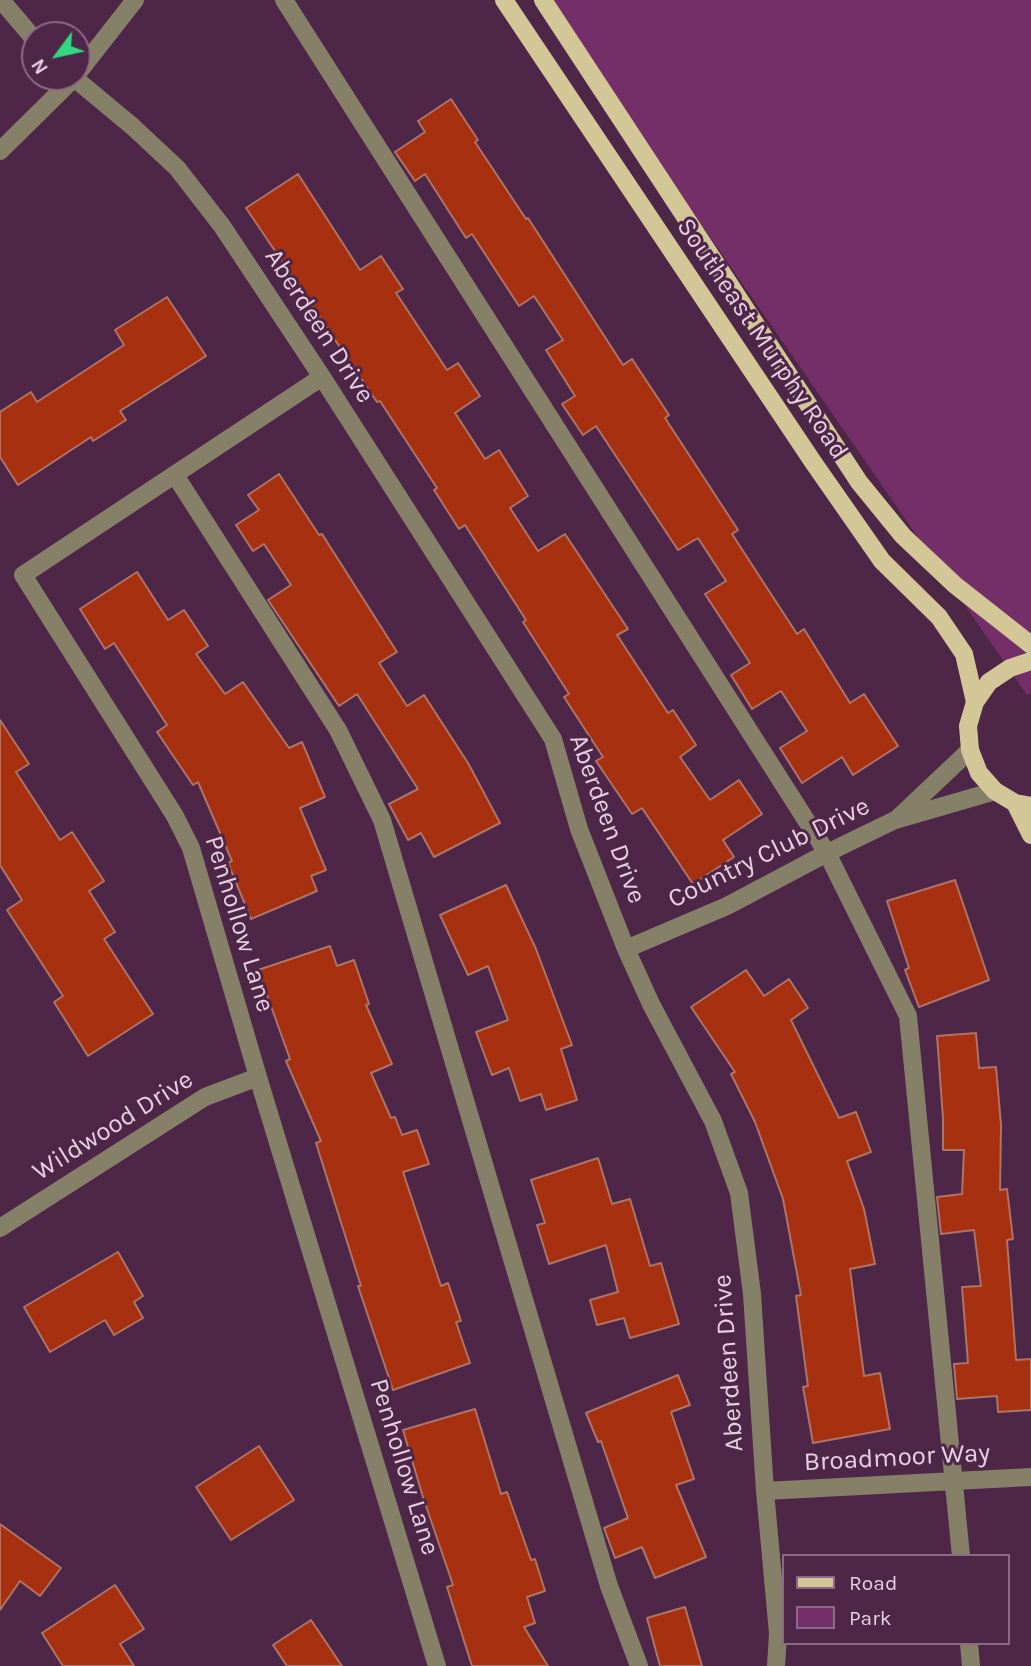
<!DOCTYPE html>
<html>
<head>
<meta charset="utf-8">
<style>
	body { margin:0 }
	#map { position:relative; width:1031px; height:1666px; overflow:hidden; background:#4e2647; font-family:Karla,sans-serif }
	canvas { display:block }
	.legend { position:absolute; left:782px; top:1554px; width:228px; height:91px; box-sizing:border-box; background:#4e2647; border:2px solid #8c6985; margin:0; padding:9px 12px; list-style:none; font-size:21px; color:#e8cee1 }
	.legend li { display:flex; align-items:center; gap:14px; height:35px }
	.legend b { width:35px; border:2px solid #8c6985 }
	.north { position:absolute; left:21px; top:21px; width:70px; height:70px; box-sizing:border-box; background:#4e2647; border:2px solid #8c6985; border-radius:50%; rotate:237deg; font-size:19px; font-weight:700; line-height:28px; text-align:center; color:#e8cee1 }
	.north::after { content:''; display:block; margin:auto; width:24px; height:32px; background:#31d882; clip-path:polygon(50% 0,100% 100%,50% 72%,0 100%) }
</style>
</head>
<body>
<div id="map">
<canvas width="1031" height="1666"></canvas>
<ul class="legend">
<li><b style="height:9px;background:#d4c797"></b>Road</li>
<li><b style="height:19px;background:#742e68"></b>Park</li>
</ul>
<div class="north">N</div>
</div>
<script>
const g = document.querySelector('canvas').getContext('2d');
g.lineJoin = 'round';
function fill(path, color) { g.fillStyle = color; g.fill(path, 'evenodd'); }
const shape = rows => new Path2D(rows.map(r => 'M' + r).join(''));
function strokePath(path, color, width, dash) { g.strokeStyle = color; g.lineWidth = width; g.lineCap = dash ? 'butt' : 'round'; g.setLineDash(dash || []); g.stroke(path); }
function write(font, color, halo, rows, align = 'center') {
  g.font = font + ' Karla,sans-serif'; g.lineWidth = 6; g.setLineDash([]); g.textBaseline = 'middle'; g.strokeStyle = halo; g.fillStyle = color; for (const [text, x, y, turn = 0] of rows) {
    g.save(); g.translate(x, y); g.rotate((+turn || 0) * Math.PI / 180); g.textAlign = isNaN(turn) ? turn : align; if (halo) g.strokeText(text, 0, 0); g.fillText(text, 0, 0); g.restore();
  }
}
fill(shape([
	[546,0,1031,0,1031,693,1027,695]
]), '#742e68');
const building = shape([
	[451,99,478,140,475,142,526,219,528,218,623,365,632,359,669,415,665,418,738,530,732,534,797,634,804,629,850,703,864,694,898,746,853,775,842,757,802,783,780,748,807,731,781,691,752,709,731,675,750,663,705,594,726,581,698,538,678,550,596,426,583,435,562,404,575,396,546,350,563,340,534,296,519,306,472,234,466,238,425,174,415,181,395,152,425,132,418,121,451,99],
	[298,174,360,270,381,256,403,289,396,293,447,370,458,363,480,396,455,413,485,459,499,450,528,496,510,508,538,551,565,534,606,596,628,629,617,635,668,713,673,710,696,745,680,757,710,800,739,780,762,814,723,840,734,857,693,884,642,808,632,814,596,761,603,757,564,697,569,694,523,622,526,620,465,525,459,529,434,490,437,488,380,401,377,402,246,208,298,174],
	[167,297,206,356,120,411,126,420,93,441,91,437,18,485,0,457,0,412,31,392,37,402,124,345,115,330,167,297],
	[279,474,319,535,322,534,397,652,379,663,407,706,424,695,468,763,500,823,434,857,421,833,408,840,389,804,418,789,357,694,339,706,268,600,291,585,264,544,253,551,236,525,259,510,248,495,279,474],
	[137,572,168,620,184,610,208,646,196,654,225,694,243,682,289,748,302,742,325,797,300,808,326,870,311,876,317,891,251,919,228,863,232,861,198,782,193,785,157,732,167,725,114,643,105,649,80,609,137,572],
	[0,720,29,764,16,772,60,840,72,832,104,881,89,891,115,932,104,939,153,1014,88,1056,54,1002,63,996,7,910,22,900,0,865,0,720],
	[955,880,989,980,919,1007,905,970,909,968,887,901,955,880],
	[506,885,536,949,572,1045,561,1049,577,1100,546,1110,541,1094,520,1101,509,1068,492,1075,476,1032,508,1020,488,966,468,975,440,915,506,885],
	[330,946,337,966,354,960,369,1004,366,1005,392,1064,371,1073,391,1118,395,1117,402,1135,417,1130,429,1164,403,1172,441,1286,448,1283,461,1321,456,1322,470,1363,393,1390,358,1286,361,1286,316,1143,321,1141,286,1061,290,1059,258,970,330,946],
	[746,970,764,996,789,979,808,1008,791,1020,839,1118,856,1112,871,1152,847,1161,864,1209,875,1264,850,1269,864,1376,880,1373,890,1429,813,1443,803,1387,808,1386,796,1296,801,1295,783,1199,755,1122,731,1074,735,1072,691,1007,746,970],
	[976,1033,979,1068,996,1067,1001,1125,1000,1190,1007,1189,1013,1239,1007,1240,1016,1360,1031,1359,1031,1410,998,1412,997,1396,957,1399,954,1364,968,1363,962,1287,981,1286,974,1230,941,1234,937,1197,962,1194,964,1150,943,1150,943,1118,937,1036,976,1033],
	[598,1158,612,1204,630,1199,650,1266,661,1263,679,1324,630,1338,624,1318,597,1325,590,1300,618,1292,606,1245,549,1264,537,1225,545,1223,531,1180,598,1158],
	[118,1252,143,1296,134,1302,143,1318,114,1335,105,1320,50,1352,24,1307,118,1252],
	[678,1375,690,1405,671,1412,694,1479,676,1485,706,1557,655,1578,642,1547,615,1558,604,1528,628,1518,601,1441,598,1442,586,1413,678,1375],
	[475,1409,501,1494,507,1492,531,1560,535,1559,545,1591,527,1597,535,1623,524,1627,548,1666,472,1666,447,1587,453,1585,423,1497,403,1430,475,1409],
	[259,1446,294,1500,231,1540,196,1487,259,1446],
	[0,1524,61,1568,40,1596,20,1581,0,1610,0,1524],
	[115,1585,144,1629,120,1644,134,1666,63,1666,42,1633,115,1585],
	[685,1607,702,1666,660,1666,647,1618,685,1607],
	[311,1620,342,1666,287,1666,273,1645,311,1620]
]);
fill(building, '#a6300f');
strokePath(building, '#ae7466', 2);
strokePath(shape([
	[1,0,35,40],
	[284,0,827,853,908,1016,961,1556],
	[77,74,135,0],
	[73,77,132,126,177,168,222,226,322,377,553,739,579,829,626,949,651,1004,713,1121,739,1193,752,1294,765,1491,778,1633,776,1666],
	[0,151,75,77],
	[322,377,23,575,175,816,191,848,258,1077,437,1666],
	[175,475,338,730,382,820,609,1586,639,1666],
	[898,818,970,750],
	[626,949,727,906,827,853,895,820,995,791],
	[0,1228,205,1097,258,1077],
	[765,1491,1031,1477],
	[969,1643,971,1666]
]), '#868068', 18);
strokePath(shape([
	[504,0,813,462,882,561,939,617,964,654,975,702],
	[543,0,859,482,903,536,955,585,1031,645],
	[1031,661,1010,668,989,682,975,702,968,726,970,750,979,773,995,791,1015,803,1031,806],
	[1015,803,1031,835]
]), '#d4c797', 18);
write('26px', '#e8cee1', '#4e2647', [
	["Aberdeen Drive",319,326,57],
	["Southeast Murphy Road",762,339,56],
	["Aberdeen Drive",607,819,70],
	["Country Club Drive",769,853,-26],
	["Penhollow Lane",239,924,73],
	["Wildwood Drive",113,1126,-32],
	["Aberdeen Drive",729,1363,-94],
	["Broadmoor Way",897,1458,-3],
	["Penhollow Lane",404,1467,73]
]);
</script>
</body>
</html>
